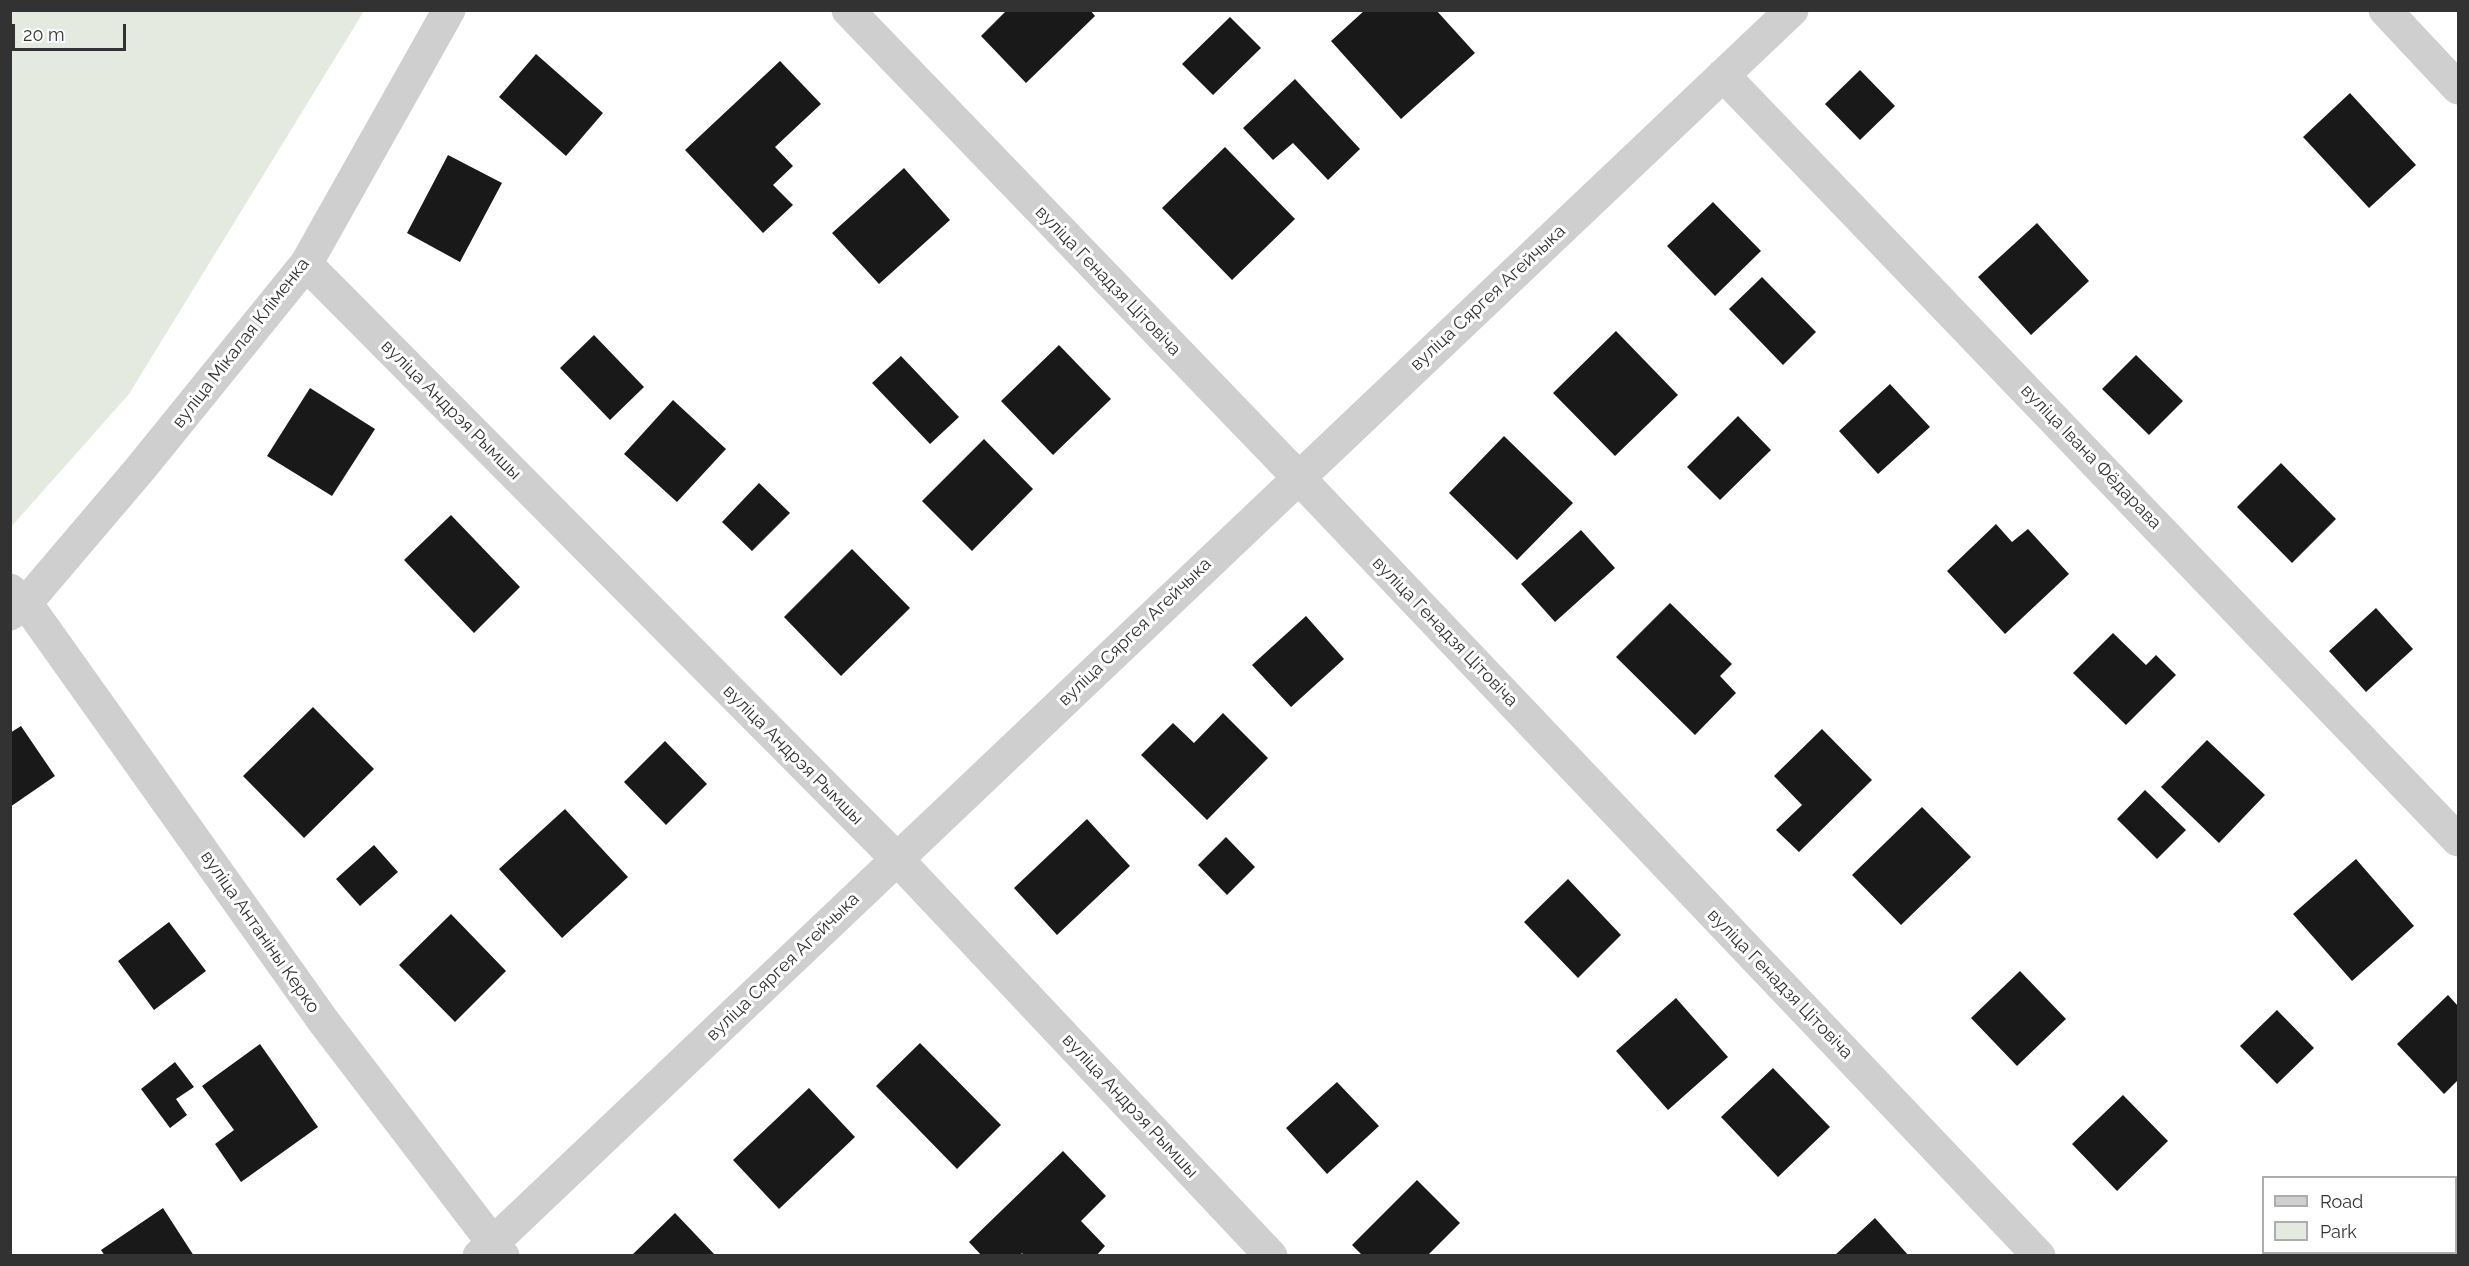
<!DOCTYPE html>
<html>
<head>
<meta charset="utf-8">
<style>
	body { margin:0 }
	#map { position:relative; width:2469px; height:1266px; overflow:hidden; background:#fff; font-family:Raleway,sans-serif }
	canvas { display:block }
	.frame { position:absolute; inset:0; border:12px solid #323232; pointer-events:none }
	.legend { position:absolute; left:2262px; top:1176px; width:195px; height:78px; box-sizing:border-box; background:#fff; border:2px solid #adadad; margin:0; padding:8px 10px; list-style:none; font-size:18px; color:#323232 }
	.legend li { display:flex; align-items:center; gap:12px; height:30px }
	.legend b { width:30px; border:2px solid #adadad }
	.scale { position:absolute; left:12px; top:24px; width:114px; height:27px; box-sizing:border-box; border:3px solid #323232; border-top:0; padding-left:8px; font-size:18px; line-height:21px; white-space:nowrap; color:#323232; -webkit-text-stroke:4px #fff; paint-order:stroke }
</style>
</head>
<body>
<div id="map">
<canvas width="2469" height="1266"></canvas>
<div class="frame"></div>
<ul class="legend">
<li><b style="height:8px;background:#cfcfcf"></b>Road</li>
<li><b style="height:16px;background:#e4eadf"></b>Park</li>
</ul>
<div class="scale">20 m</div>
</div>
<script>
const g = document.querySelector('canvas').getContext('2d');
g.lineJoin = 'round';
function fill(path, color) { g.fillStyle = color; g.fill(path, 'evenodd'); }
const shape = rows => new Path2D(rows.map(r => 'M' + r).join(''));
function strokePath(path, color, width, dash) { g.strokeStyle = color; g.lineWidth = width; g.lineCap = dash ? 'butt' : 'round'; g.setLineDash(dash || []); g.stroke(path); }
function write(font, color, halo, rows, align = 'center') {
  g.font = font + ' Raleway,sans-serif'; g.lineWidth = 6; g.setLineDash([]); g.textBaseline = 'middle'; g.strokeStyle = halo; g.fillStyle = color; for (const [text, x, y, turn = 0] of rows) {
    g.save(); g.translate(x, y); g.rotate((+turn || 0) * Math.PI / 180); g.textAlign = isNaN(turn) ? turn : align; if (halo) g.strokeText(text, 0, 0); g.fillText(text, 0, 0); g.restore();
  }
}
fill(shape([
	[11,10,364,11,129,394,11,527]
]), '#e4eadf');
fill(shape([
	[1007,10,1090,10,1095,16,1026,83,981,36],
	[1365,10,1436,10,1475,53,1401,119,1331,41],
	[1230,17,1261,48,1213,95,1182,64],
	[536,54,603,113,566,156,499,97],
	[780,61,821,104,775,147,793,166,773,185,793,205,763,233,685,150],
	[1860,70,1895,106,1860,140,1825,104],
	[1295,79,1360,149,1328,180,1293,143,1273,160,1243,128],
	[2350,93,2416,165,2369,208,2303,137],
	[1225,147,1295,219,1232,280,1162,208],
	[448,155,502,183,460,262,407,233],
	[904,168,950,220,879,284,832,233],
	[1713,202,1761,251,1715,296,1667,246],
	[2037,223,2089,281,2031,335,1978,277],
	[1762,277,1816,332,1783,365,1729,309],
	[1616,331,1678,395,1615,456,1553,393],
	[594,335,644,387,610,420,560,368],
	[1059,345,1111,399,1053,455,1001,401],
	[2136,355,2183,401,2149,435,2102,389],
	[901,356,959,417,930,444,872,383],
	[1890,384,1930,427,1878,474,1839,431],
	[310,388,375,429,332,496,267,456],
	[673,400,726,449,677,502,624,454],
	[1738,416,1771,450,1720,500,1687,467],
	[1504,436,1573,503,1517,560,1449,493],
	[984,439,1033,489,972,551,922,501],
	[2281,463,2336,519,2292,563,2237,507],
	[759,483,790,513,752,551,722,522],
	[451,515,520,587,474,633,404,560],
	[1996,524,2012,542,2028,529,2069,574,2005,634,1947,571],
	[1581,530,1615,568,1555,622,1521,584],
	[852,549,910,608,841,676,784,617],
	[1670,603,1732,664,1720,676,1736,693,1695,735,1616,657],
	[2376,608,2413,649,2366,692,2329,651],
	[1306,616,1344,659,1291,707,1252,665],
	[2113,633,2146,665,2156,655,2176,675,2126,725,2073,673],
	[313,707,374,769,304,838,243,776],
	[1223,713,1268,758,1207,820,1141,755,1173,723,1194,743],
	[21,726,55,776,10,807,10,733],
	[1822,729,1872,780,1799,852,1776,830,1802,805,1774,776],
	[2207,740,2265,795,2219,843,2161,787],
	[665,741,707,784,666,825,624,782],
	[2145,790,2186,830,2157,859,2117,819],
	[1922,807,1971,857,1901,925,1852,875],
	[565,809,628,877,562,938,499,869],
	[1087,819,1130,866,1057,935,1014,888],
	[1226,837,1255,867,1227,895,1198,865],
	[374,845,398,872,360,906,336,879],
	[2356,859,2414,926,2352,981,2293,914],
	[1568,879,1621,935,1578,978,1524,922],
	[451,914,506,971,455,1022,399,965],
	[169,922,206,971,154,1010,118,961],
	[2020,971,2066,1019,2017,1066,1971,1018],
	[2448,995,2458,1006,2458,1080,2444,1094,2397,1044],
	[1676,998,1728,1057,1668,1110,1616,1051],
	[2277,1010,2314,1048,2277,1084,2240,1046],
	[920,1043,1001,1125,957,1169,876,1086],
	[260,1044,318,1127,241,1182,215,1144,234,1130,202,1086],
	[175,1062,194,1087,176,1099,187,1115,170,1128,141,1089],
	[1773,1068,1830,1127,1778,1177,1721,1117],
	[1337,1082,1379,1126,1327,1174,1286,1128],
	[809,1088,855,1137,779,1209,733,1160],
	[2123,1095,2168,1141,2117,1191,2072,1144],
	[1063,1151,1106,1196,1081,1221,1105,1246,1096,1256,1024,1256,1022,1253,1020,1256,982,1256,969,1242],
	[1417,1180,1460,1223,1427,1256,1363,1256,1352,1245],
	[163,1208,194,1256,105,1256,101,1250],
	[675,1213,716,1256,631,1256],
	[1875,1218,1909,1256,1834,1256]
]), '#191919');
strokePath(shape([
	[848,10,1298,477,2039,1256],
	[2385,10,2458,88],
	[1723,75,2458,840],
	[306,264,897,859,1271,1256],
	[10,590,26,603,324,1022,503,1256],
	[10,614,26,603,140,469,306,264,449,10],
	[479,1256,1792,10]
]), '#cfcfcf', 33);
write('18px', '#323232', '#fff', [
	["вуліца Генадзя Цітовіча",1108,281,46],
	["вуліца Сяргея Агейчыка",1488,298,-43],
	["вуліца Мікалая Кліменка",241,343,-52],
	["вуліца Андрэя Рымшы",451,410,45],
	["вуліца Івана Фёдарава",2091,457,46],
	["вуліца Сяргея Агейчыка",1135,632,-44],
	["вуліца Генадзя Цітовіча",1445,632,46],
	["вуліца Андрэя Рымшы",793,755,45],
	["вуліца Антаніны Керко",260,932,55],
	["вуліца Сяргея Агейчыка",783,967,-44],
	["вуліца Генадзя Цітовіча",1780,984,46],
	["вуліца Андрэя Рымшы",1130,1106,47]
]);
</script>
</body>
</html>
